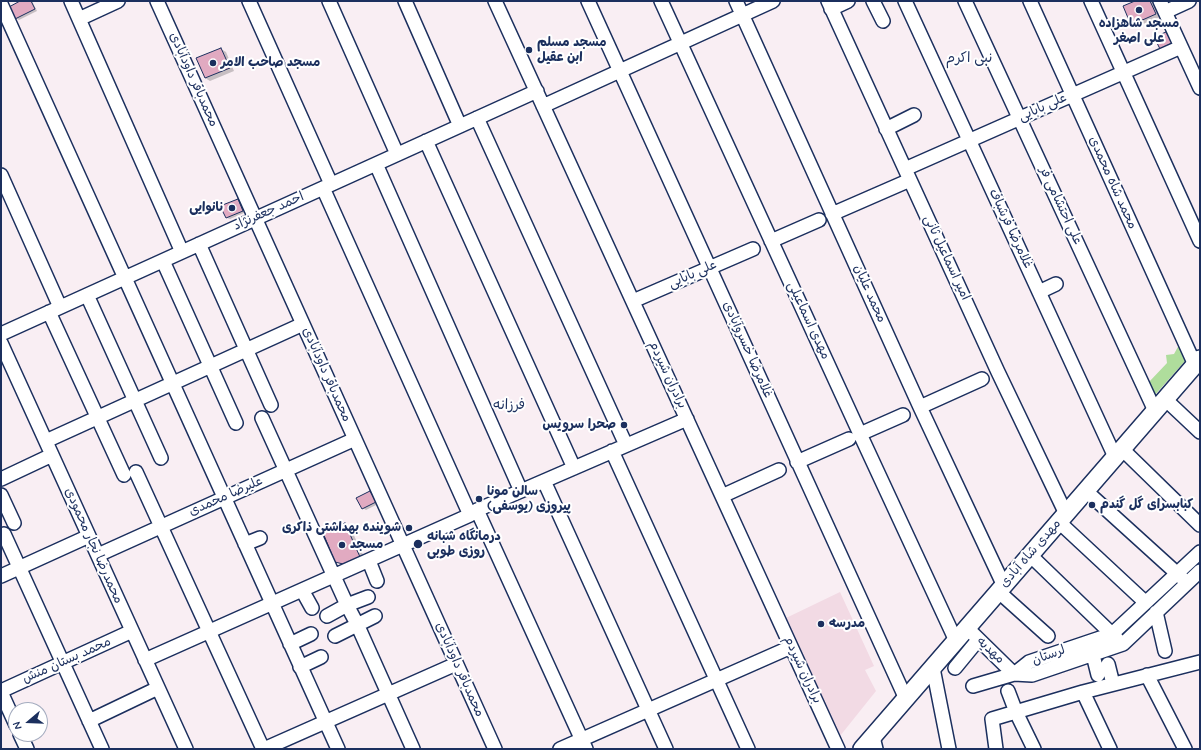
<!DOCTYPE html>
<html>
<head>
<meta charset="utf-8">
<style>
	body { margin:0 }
	#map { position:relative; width:1201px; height:750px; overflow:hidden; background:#f9eef3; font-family:Mynerve,sans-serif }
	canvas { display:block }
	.frame { position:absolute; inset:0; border:2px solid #1b2f5e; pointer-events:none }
	.north { position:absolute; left:8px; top:702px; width:40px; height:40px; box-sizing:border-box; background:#fff; border:1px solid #a4acbf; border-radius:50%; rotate:251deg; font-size:11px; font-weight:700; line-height:16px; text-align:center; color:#1b2f5e }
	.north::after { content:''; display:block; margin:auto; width:14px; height:18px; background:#1b2f5e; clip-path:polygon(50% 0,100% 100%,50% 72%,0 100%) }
</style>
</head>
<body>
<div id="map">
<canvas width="1201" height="750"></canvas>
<div class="frame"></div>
<div class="north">N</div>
</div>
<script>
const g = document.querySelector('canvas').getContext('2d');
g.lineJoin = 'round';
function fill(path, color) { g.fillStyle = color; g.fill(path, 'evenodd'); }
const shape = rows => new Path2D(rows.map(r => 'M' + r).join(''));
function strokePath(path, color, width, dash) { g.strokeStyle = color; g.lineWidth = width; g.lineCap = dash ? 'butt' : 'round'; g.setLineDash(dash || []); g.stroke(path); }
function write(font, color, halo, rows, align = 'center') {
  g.font = font + ' Mynerve,"Playpen Sans Arabic",sans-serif'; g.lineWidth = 4; g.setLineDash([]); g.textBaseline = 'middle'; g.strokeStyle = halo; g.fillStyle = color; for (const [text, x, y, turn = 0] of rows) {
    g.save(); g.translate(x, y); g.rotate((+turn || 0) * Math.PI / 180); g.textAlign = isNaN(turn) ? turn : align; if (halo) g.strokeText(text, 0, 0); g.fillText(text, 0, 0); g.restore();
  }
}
fill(shape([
	[840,592,874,666,865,670,876,691,840,736,786,618]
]), '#f2dae4');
fill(shape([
	[1179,345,1185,361,1154,396,1149,382,1167,363,1166,355,1174,354]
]), '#afdd9c');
fill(shape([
	[22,1,32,1,37,11,19,20,16,18],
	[1137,1,1153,1,1160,17,1136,27,1131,24],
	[1166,33,1170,34,1174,45,1164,50,1161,48,1156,38],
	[221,49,226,52,234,71,210,81,205,78],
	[238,200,241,201,246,212,230,219,227,218],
	[370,492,373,494,378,504,366,510,363,508],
	[345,524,350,527,365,559,349,566,336,561]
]), '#0003');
const building = shape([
	[20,1,31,1,35,9,15,19,9,7,20,1],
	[1135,1,1150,1,1156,14,1131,25,1123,6,1135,1],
	[1166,32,1172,43,1160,49,1154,37,1166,32],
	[221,48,230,68,205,78,196,58,221,48],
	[238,199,243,211,226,218,220,206,238,199],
	[370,491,376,502,362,509,356,498,370,491],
	[345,523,360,557,343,564,335,562,323,533,345,523]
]);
fill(building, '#e1aac1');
strokePath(building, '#1b2f5e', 1);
const minor = shape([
	[71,1,182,252],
	[157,1,495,749],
	[249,1,331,184],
	[329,1,397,154],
	[405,1,460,126],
	[495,1,838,749],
	[588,1,906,699],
	[661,1,860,434,956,641],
	[736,1,920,407,1004,586],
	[828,1,998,372,1066,514],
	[873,1,883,21],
	[905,1,1115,457],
	[965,1,1155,411],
	[1030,1,1195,365],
	[1091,1,1200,241],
	[1160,1,1200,88],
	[1,4,338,749],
	[831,9,848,1],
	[1165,12,1189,1],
	[79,19,118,1],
	[543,106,773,1],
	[477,118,626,445],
	[886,129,914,115],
	[426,141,574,468],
	[376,164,521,491],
	[905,169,1181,47],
	[1,175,60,307],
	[323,188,470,515],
	[832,214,910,180],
	[771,241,819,220],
	[199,244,271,405],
	[163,261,236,423],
	[1039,292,1056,284],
	[87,295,161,458],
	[633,301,753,249],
	[49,312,124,475],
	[1,334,537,91],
	[1,343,186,749],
	[1165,399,1200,432],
	[920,407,982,379],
	[262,418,347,605,357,624,413,749],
	[860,434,903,415],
	[46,441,303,324],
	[1122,449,1200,525],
	[612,451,748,749],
	[797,462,849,439],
	[136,472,263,749],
	[1,479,52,455],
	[544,481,666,749],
	[1086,491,1182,578],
	[1,495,14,523],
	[722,496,779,470],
	[477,510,586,749],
	[1059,522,1145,602],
	[4,534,102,749],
	[245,544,260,538],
	[98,555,355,439],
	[1030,555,1117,639],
	[369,561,377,581],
	[1,576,89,536],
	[302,590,312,608],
	[999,592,1048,636],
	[1156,612,1165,651],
	[327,616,347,605,368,597],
	[967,628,1014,674],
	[335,636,375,616],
	[290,644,311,634],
	[1093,655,1098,675],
	[145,660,470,515,477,510,687,419],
	[1108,664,1113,684],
	[300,667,321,657],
	[933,668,949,749],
	[955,668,978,640],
	[1014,674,1032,675,1123,644,1200,571],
	[1147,675,1185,749],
	[973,686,1014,674,1029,662,1112,634,1200,552],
	[1,691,132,631],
	[1008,691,1016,712,1034,749],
	[1,692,16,725],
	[1083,692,1110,749],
	[89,721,158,688],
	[20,734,27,749],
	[873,737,876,749],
	[264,749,456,664],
	[560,749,791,647],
	[996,749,992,719,1083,692,1200,662]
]);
const major = shape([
	[862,749,1200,359]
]);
strokePath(minor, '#1b2f5e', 16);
strokePath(major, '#1b2f5e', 20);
strokePath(minor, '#fff', 13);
strokePath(major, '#fff', 17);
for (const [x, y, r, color] of [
	[1139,10,4,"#1b2f5e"],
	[529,50,4,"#1b2f5e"],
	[213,63,4,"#1b2f5e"],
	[232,208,4,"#1b2f5e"],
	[624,425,4,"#1b2f5e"],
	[479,499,4,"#1b2f5e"],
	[1092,505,4,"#1b2f5e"],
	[409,528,4,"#1b2f5e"],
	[418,544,5,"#1b2f5e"],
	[342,545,4,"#1b2f5e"],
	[821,624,4,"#1b2f5e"]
]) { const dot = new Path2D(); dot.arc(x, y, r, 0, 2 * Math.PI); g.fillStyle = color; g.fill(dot); strokePath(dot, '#fff', 1.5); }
write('bold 13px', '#1b2f5e', '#fff', [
	["مسجد شاهزاده",1139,24,"center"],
	["علی اصغر",1139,39,"center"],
	["مسجد مسلم",537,43],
	["ابن عقیل",537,58],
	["مسجد صاحب الامر",221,63],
	["نانوایی",224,208,"right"],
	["صحرا سرویس",616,425,"right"],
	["سالن مونا",487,492],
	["پیروزی (یوسفی)",487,507],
	["کبابسرای گل گندم",1100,505],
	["شوینده بهداشتی ذاکری",401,528,"right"],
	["درمانگاه شبانه",427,537],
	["روزی طوبی",427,552],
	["مسجد",350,545],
	["مدرسه",829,624]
], 'left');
write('13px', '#1b2f5e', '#fff', [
	["محمدباقر داودآبادی",193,80,66],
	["علی بابایی",1043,108,-24],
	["محمد شاه محمدی",1112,183,66],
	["علی احتشامی فر",1060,206,65],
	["احمد جعفرنژاد",269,212,-24],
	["غلامرضا فرشباف",1010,229,65],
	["امیر اسماعیل ثانی",946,258,65],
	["علی بابایی",693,275,-24],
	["محمد علیان",869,294,66],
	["مهدی اسماعیلی",808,321,65],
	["غلامرضا خسروآبادی",747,350,66],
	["محمدباقر داودآبادی",326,375,66],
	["برادران شیردم",667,375,65],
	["علیرضا محمدی",226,497,-24],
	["محمدرضا نجار محمودی",93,546,66],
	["مهدی شاه آبادی",1031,554,-49],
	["مهدیه",990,651,43],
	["لرستان",1049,656,-20],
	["محمد بستان منش",67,661,-24],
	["محمدباقر داودآبادی",459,670,66],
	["برادران شیردم",802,670,65]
]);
write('14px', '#1b2f5e', '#fff', [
	["نبی اکرم",969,59],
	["فرزانه",509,406]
]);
</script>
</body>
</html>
